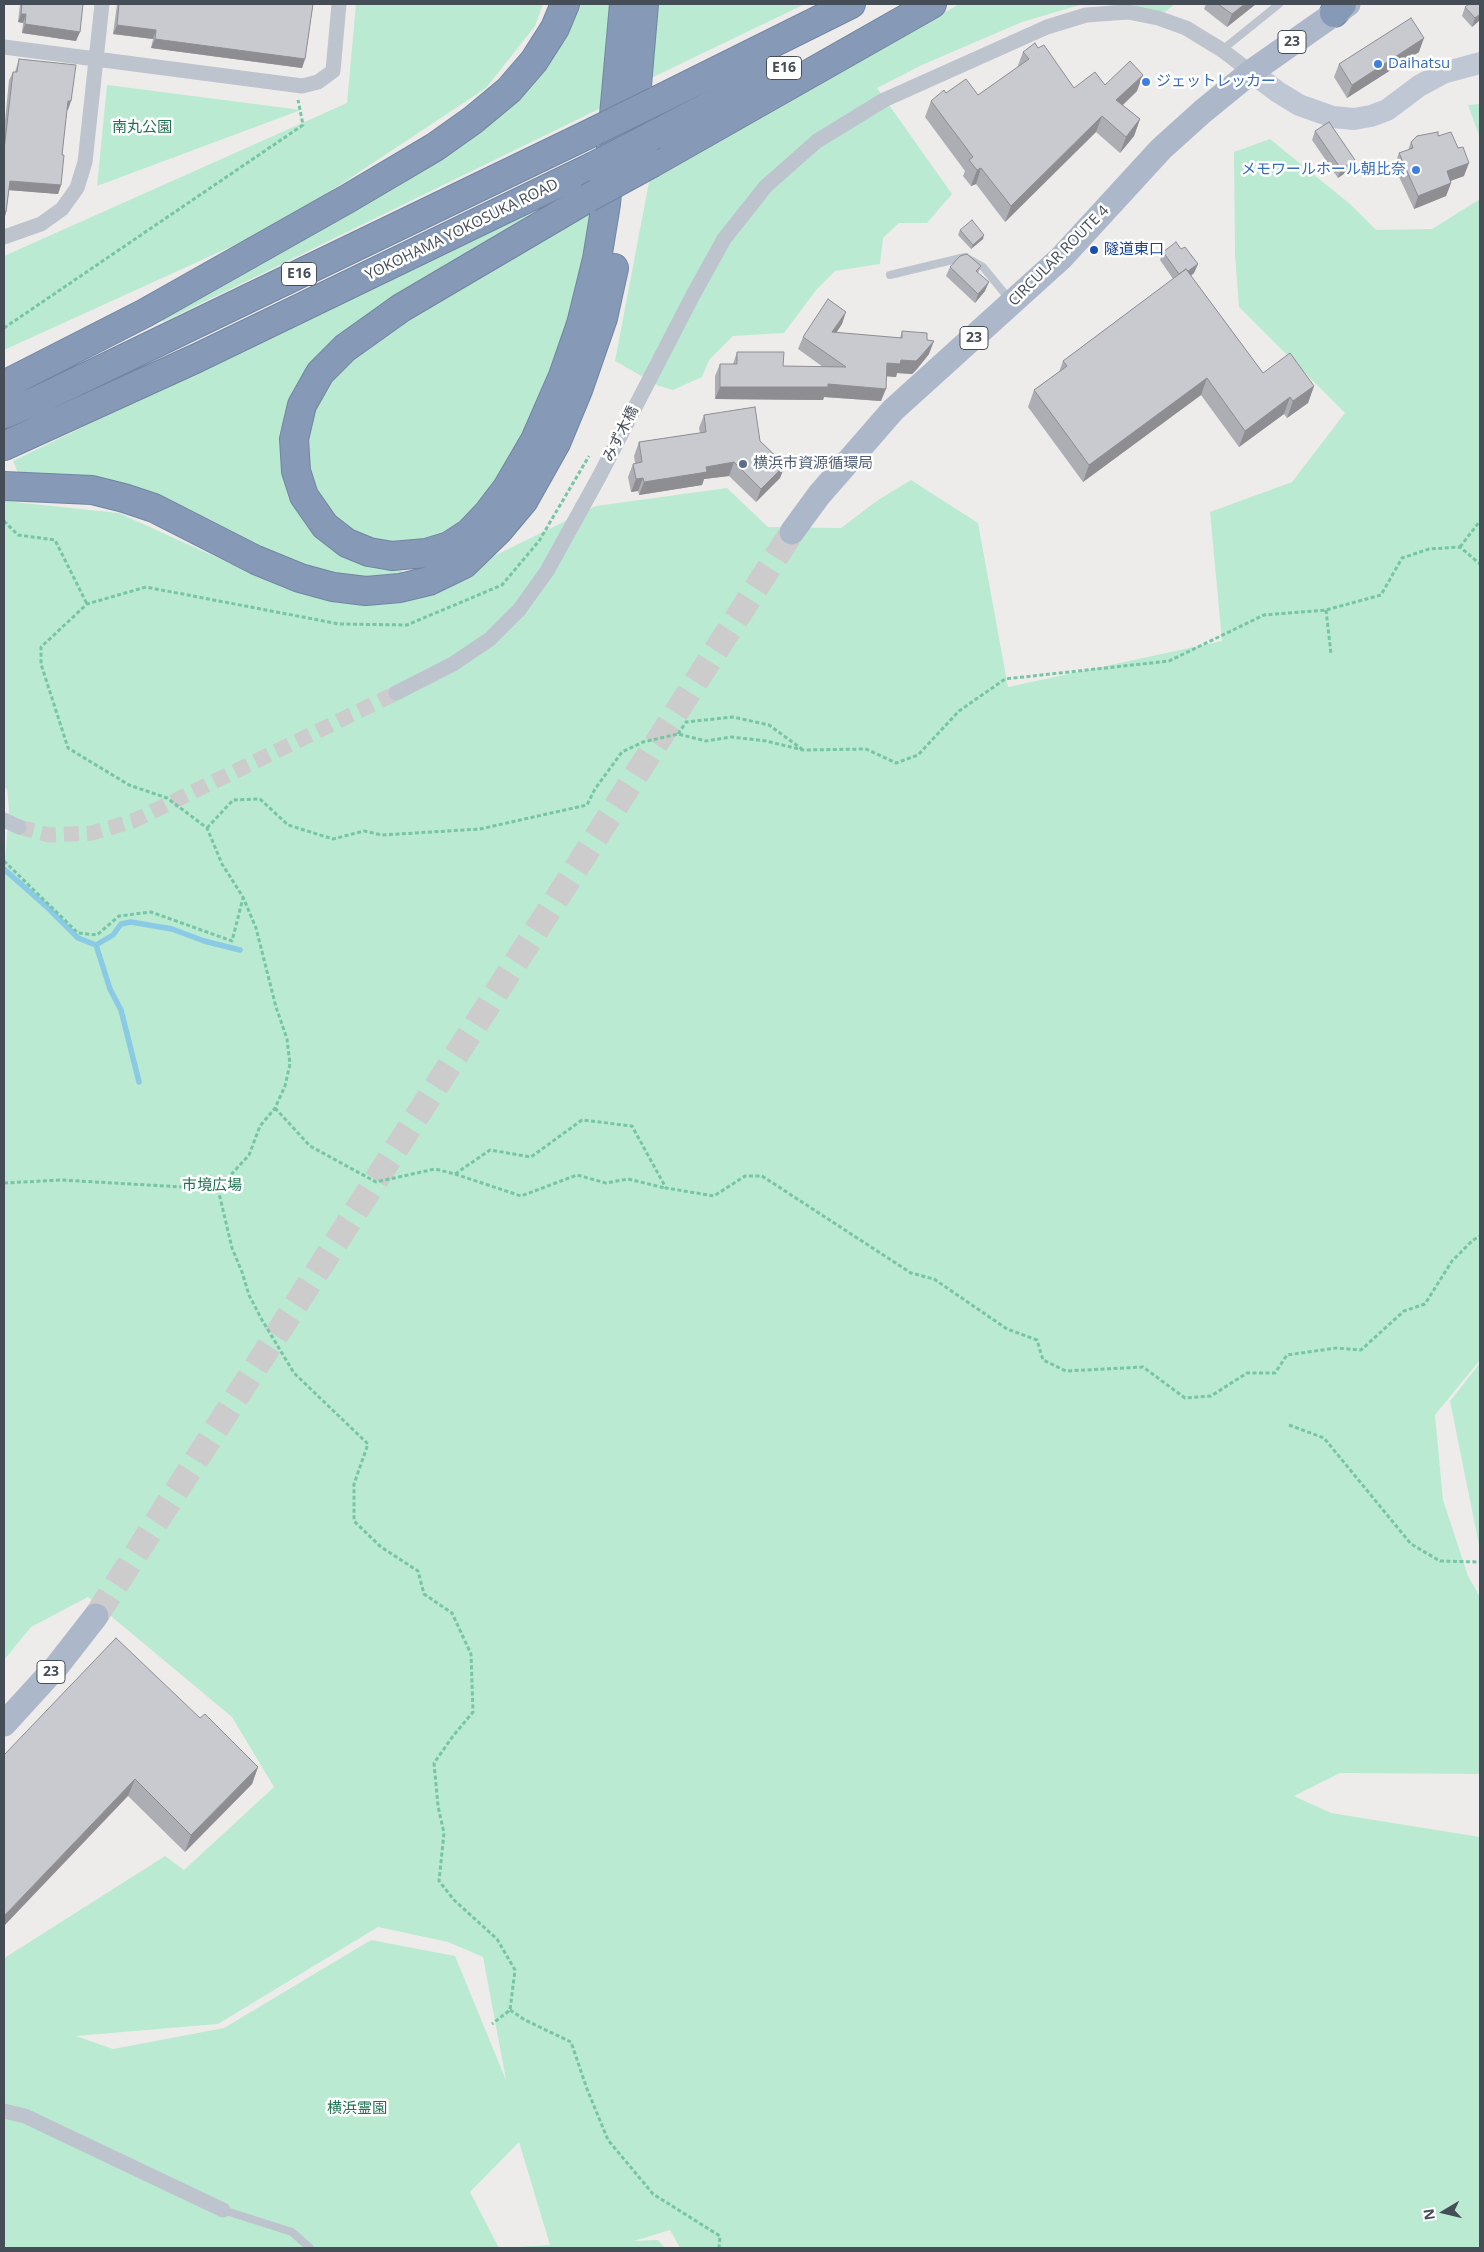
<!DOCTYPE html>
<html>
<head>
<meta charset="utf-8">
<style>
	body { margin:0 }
	#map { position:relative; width:1484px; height:2252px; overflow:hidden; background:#eeeceb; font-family:"Open Sans",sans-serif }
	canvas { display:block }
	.frame { position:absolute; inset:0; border:5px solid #454d57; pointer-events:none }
	.north { position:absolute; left:1419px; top:2187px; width:50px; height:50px; -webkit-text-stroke:4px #fff; paint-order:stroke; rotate:261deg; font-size:14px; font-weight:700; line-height:20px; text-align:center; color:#454d57 }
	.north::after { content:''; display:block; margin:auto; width:18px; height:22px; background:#454d57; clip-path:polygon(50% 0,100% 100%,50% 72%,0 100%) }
</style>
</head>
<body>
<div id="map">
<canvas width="1484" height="2252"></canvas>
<div class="frame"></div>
<div class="north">N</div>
</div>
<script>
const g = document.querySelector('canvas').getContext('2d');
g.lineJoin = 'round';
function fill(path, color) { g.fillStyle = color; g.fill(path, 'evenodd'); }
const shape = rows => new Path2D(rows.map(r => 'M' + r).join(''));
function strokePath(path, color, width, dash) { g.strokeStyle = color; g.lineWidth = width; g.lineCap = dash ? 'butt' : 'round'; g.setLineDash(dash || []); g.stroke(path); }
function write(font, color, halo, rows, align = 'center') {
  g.font = font + ' "Open Sans","Noto Sans JP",sans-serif'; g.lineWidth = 5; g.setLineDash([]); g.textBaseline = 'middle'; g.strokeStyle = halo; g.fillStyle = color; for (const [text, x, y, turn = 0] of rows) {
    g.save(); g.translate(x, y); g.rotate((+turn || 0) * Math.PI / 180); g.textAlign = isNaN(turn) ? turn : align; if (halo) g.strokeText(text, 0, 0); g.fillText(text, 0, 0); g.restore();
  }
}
fill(shape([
	[356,4,543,4,535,26,486,88,281,224,4,350,4,256,347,103],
	[577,4,612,4,603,107,163,322,161,317,397,186,494,118],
	[651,4,805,4,643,82],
	[959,4,1083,4,1022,22,922,65,877,88,952,194,927,223,899,223,883,238,880,264,835,271,817,289,784,333,733,336,709,360,702,377,673,390,659,386,615,361,649,182,852,61,904,36],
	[1096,4,1175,4,1165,12],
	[107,85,108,85,301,110,97,186],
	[1480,104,1480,138,1468,105],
	[1270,139,1350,204,1376,230,1432,229,1480,199,1480,1360,1435,1415,1443,1500,1468,1576,1480,1597,1480,1774,1340,1773,1294,1796,1331,1813,1480,1837,1480,2248,680,2248,670,2230,634,2241,658,2240,665,2248,502,2248,550,2245,519,2142,470,2192,499,2248,4,2248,4,1962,6,1957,165,1856,184,1870,274,1787,232,1717,88,1597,31,1627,4,1660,4,875,9,809,7,789,4,787,4,501,119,513,284,588,404,600,596,506,727,488,768,527,841,528,878,500,911,480,978,523,1008,687,1222,641,1210,512,1292,482,1345,413,1239,307,1235,255,1234,152],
	[378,1927,448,1942,483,1957,506,2080,455,1956,371,1940,224,2028,113,2049,76,2036,218,2024],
	[570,189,573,193,395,300,325,348,294,389,279,434,288,497,324,542,402,566,402,580,321,574,20,477,13,461],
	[592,211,585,261,548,381,510,463,480,510,444,536,416,548,342,535,306,487,307,415,326,387,366,345,413,313],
	[1480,1363,1480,1550,1450,1401]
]), '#bbead2');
strokePath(shape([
	[4,869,48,908,78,938,96,945,110,989,121,1010,139,1082],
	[96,945,113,935,121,924,131,922,172,929,204,941,240,950]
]), '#8bcae4', 5.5);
strokePath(shape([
	[19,827,49,835,92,833,133,821,396,693]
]), '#cccccd', 15, [15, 8]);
strokePath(shape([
	[96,1616,792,532]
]), '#cccccd', 25, [25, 12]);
const motorway = shape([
	[1334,13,1342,4],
	[656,101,851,4],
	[654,135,776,71],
	[652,163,932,4],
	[630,167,644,4],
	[588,198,401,308,345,348,320,373,302,405,294,439,296,471,304,496,325,526,347,543,369,552,392,556,426,553,449,546,469,533,488,513,507,488,535,440,563,376,581,324,597,259,606,204,624,4],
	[4,385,145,313,347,199,435,147,473,120,509,90,534,61,555,28,565,4],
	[4,414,36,401,593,132],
	[4,446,197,358,592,167],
	[4,486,92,490,124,498,154,508,256,560,300,578,333,587,366,591,400,588,429,581,464,564,498,531,524,500,556,443,578,390,603,318,614,268]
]);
strokePath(motorway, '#7185a3', 30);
strokePath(shape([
	[4,328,303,125,298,100],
	[4,521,18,535,55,540,87,604],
	[1460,547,1480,521],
	[1326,610,1331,654],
	[678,734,686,722,733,717,769,725,802,749],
	[207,828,233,800,260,799,288,825,333,839,364,831,382,835,480,829,587,805,595,789,622,752,643,742,678,734,706,741,731,737,766,741,803,750,866,749,896,763,918,755,959,711,1005,679,1169,661,1264,615,1326,610,1381,595,1402,558,1429,549,1460,547,1480,564],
	[4,861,78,933,97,935,119,916,151,912,232,941,243,898],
	[275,1108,310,1146,376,1182,435,1169,455,1174,490,1150,531,1157,582,1120,632,1126,666,1188,714,1196,745,1176,762,1176,911,1273,934,1279,1007,1329,1037,1340,1043,1360,1066,1371,1143,1367,1185,1398,1211,1396,1247,1373,1275,1373,1287,1355,1336,1348,1361,1350,1404,1311,1425,1304,1452,1261,1473,1240,1480,1236],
	[455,1174,521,1196,577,1175,606,1183,628,1179,665,1188],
	[4,1183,61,1180,218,1189],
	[218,1189,249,1155,260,1126,275,1108,285,1086,290,1064,287,1039,276,1007,256,928,243,897,222,864,207,828,167,798,129,785,68,748,41,664,41,647,87,604,146,587,339,624,407,625,502,585,539,541,589,456],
	[218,1189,232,1248,242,1272,249,1295,262,1320,294,1373,368,1444,354,1484,354,1521,381,1547,418,1571,424,1594,452,1613,471,1654,473,1712,453,1736,434,1763,438,1806,444,1833,439,1881,454,1900,497,1939,515,1970,510,2010,492,2024],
	[1289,1425,1324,1438,1411,1544,1440,1561,1480,1562],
	[510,2010,525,2020,571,2042,587,2089,608,2140,653,2194,720,2236,719,2248]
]), '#76c5a5', 3, [4, 2.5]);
strokePath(shape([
	[1222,50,1279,4],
	[890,275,965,257,983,267,1010,300],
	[223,2210,292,2232,310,2248]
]), '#bdc4cd', 8);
strokePath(shape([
	[4,47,302,86,318,82,333,71,339,4],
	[4,237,41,224,62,209,77,188,85,162,102,4],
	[396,693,453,664,490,639,519,610,547,571,599,477,693,295,724,239,766,186,817,141,884,100,1047,27,1086,15,1128,12,1158,18,1186,28,1222,50,1251,72],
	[4,820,19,827],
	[4,2111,25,2116,223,2210]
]), '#bdc4cd', 15);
strokePath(shape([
	[1251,72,1278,92,1299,105,1333,117,1354,119,1371,116,1387,110,1419,86,1443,73,1480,63]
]), '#bfc7d4', 22);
strokePath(shape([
	[792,532,819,495,893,410,1061,258,1161,149,1202,112,1251,72,1348,4],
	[4,1724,57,1666,96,1616]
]), '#acb8c9', 25);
strokePath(motorway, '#869ab7', 28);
const motorwayBridge = shape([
	[593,132,656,101],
	[592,167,654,135],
	[588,198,652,163]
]);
strokePath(motorwayBridge, '#7185a3', 30, []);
strokePath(motorwayBridge, '#869ab7', 28);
fill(shape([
	[20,4,83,4,76,41,22,33,23,23,18,22],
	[117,4,313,4,305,59,302,68,151,48,153,39,113,34],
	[1206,4,1256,4,1227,27,1204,9],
	[1465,7,1480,20,1472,27,1462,16],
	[1038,48,1074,88,1105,85,1137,91,1123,105,1140,119,1134,136,1120,153,1096,132,1005,222,976,184,971,186,963,176,965,171,925,117,931,101,946,93,978,95,1017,68,1023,52],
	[1419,52,1347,98,1334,77,1339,64],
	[19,59,68,110,67,110,62,155,61,185,58,194,9,190,6,212,4,220,4,131,9,80,13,72,15,72],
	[1315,131,1352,168,1338,178,1312,140],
	[1438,136,1464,176,1450,181,1451,183,1446,196,1414,209,1394,166,1399,153,1408,150,1411,142],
	[960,230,983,239,971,249,958,235],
	[1181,249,1198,264,1194,273,1191,276,1263,373,1314,386,1308,403,1287,418,1284,414,1239,447,1201,395,1083,482,1028,407,1034,390,1059,372,1063,361,1173,279,1160,260,1163,252],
	[981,266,978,273,985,291,975,303,946,276,950,267],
	[842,324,836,333,900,338,902,331,927,340,929,354,917,369,912,374,897,373,896,377,886,376,881,401,824,397,823,400,715,399,715,376,720,364,733,364,737,352,783,366,823,367,798,349,803,337],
	[704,415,760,441,785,465,780,478,756,502,729,476,704,479,702,485,639,495,638,491,631,492,628,477,633,464,635,463,634,456,639,442,700,433,699,428],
	[200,1718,258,1767,252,1784,185,1852,128,1796,4,1755]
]), '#adaeb3');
fill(shape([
	[1245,4,1256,4,1227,27,1232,14],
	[21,14,26,14,23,23,18,22],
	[1480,14,1480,20,1472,27,1475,18],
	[25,24,80,32,76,41,22,33],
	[117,25,156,30,153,39,113,34],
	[1424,38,1419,52,1347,98,1352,85],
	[155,39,305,59,302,68,151,48],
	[1143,75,1137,91,1110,117,1116,100],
	[68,101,71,101,68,110,65,109],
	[1102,116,1096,132,1005,222,1011,206],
	[1140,119,1134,136,1120,153,1126,137],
	[1355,160,1352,168,1338,178,1341,169],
	[1469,163,1464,176,1442,184,1447,171],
	[981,168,976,184,971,186,977,170],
	[10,181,61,185,58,194,7,190],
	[1451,183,1446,196,1414,209,1418,196],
	[4,212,6,212,4,220],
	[984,235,983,239,971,249,973,245],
	[1198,264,1194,273,1178,285,1181,277],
	[989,282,985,291,975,303,978,294],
	[846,312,842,324,828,345,832,332],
	[934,341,929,354,917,369,912,374,897,373,896,377,883,376,887,363,901,360],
	[1207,378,1201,395,1083,482,1089,465],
	[828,384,886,389,881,401,824,397,823,400,715,399,720,387],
	[1314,386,1308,403,1287,418,1293,401],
	[1290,397,1284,414,1239,447,1245,431],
	[734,462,729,476,704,479,702,485,639,495,644,482,706,467],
	[785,465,780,478,756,502,761,489],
	[643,478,638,491,631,492,636,479],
	[258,1767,252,1784,185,1852,191,1835],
	[135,1779,128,1796,4,1926,4,1916]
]), '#8d8d92');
const building = shape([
	[22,4,83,4,80,32,25,24,26,14,21,14,22,4],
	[119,4,313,4,305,59,155,39,156,30,117,25,119,4],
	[1218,4,1245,4,1232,14,1218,4],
	[1469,4,1480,4,1480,14,1475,18,1465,7,1469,4],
	[1411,18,1424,38,1352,85,1339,64,1411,18],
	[1035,43,1038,48,1044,45,1074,88,1095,72,1105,85,1130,61,1143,75,1116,100,1140,119,1126,137,1102,116,1011,206,981,168,977,170,969,160,973,157,931,101,944,90,946,93,966,79,978,95,1029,59,1023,52,1035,43],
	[19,59,76,65,71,101,68,101,62,155,64,155,61,185,10,181,6,212,4,212,4,150,13,72,17,72,19,59],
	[1329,122,1355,160,1341,169,1315,131,1329,122],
	[1438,132,1438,136,1451,132,1458,148,1463,147,1469,163,1447,171,1451,183,1418,196,1399,153,1413,148,1411,142,1417,136,1438,132],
	[972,220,984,235,973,245,960,230,972,220],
	[1176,242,1181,249,1185,247,1198,264,1188,271,1186,269,1179,274,1163,252,1176,242],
	[967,254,981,266,976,271,989,282,978,294,950,267,960,256,967,254],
	[1186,269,1263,373,1290,353,1314,386,1293,401,1290,397,1245,431,1207,378,1089,465,1034,390,1067,366,1063,361,1186,269],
	[828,299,846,312,832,332,902,338,902,331,927,333,927,340,934,341,921,356,916,361,901,360,900,364,887,363,886,389,828,384,828,387,720,387,720,364,737,364,737,352,784,352,783,366,846,367,803,337,828,299],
	[755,407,760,441,785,465,761,489,734,462,706,467,707,472,644,482,643,478,636,479,633,464,642,462,639,442,706,432,704,415,755,407],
	[116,1638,200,1718,205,1714,258,1767,191,1835,135,1779,4,1916,4,1755,116,1638]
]);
fill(building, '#c9cad0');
strokePath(building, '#8d8d92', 1);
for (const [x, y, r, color] of [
	[1378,64,5,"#3f7fe0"],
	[1146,82,5,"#3f7fe0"],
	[1416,170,5,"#3f7fe0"],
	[1094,250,5,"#1a4fb4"],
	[743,464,5,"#5c6f8a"]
]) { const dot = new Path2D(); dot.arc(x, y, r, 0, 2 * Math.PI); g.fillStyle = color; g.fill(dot); strokePath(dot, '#fff', 2); }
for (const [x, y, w] of [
	[1292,42,28],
	[784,68,35],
	[299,274,35],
	[974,338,28],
	[51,1672,28]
]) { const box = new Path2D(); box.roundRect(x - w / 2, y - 11.5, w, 23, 4); g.fillStyle = '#fff'; g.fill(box); strokePath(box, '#454d57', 1); }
write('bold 14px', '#454d57', null, [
	["23",1292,42],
	["E16",784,68],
	["E16",299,274],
	["23",974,338],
	["23",51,1672]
]);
write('15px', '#366cbe', '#fff', [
	["Daihatsu",1388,64],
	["ジェットレッカー",1156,82],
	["メモワールホール朝比奈",1406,170,"right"]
], 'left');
write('15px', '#1d724f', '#fff', [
	["南丸公園",142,128],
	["市境広場",212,1186],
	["横浜霊園",357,2109]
]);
write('15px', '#454d57', '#fff', [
	["YOKOHAMA YOKOSUKA ROAD",462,230,-26],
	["CIRCULAR ROUTE 4",1059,256,-45],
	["みず木橋",621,434,-63]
]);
write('15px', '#164399', '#fff', [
	["隧道東口",1104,250]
], 'left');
write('15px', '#4e5e75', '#fff', [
	["横浜市資源循環局",753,464]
], 'left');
</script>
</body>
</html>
